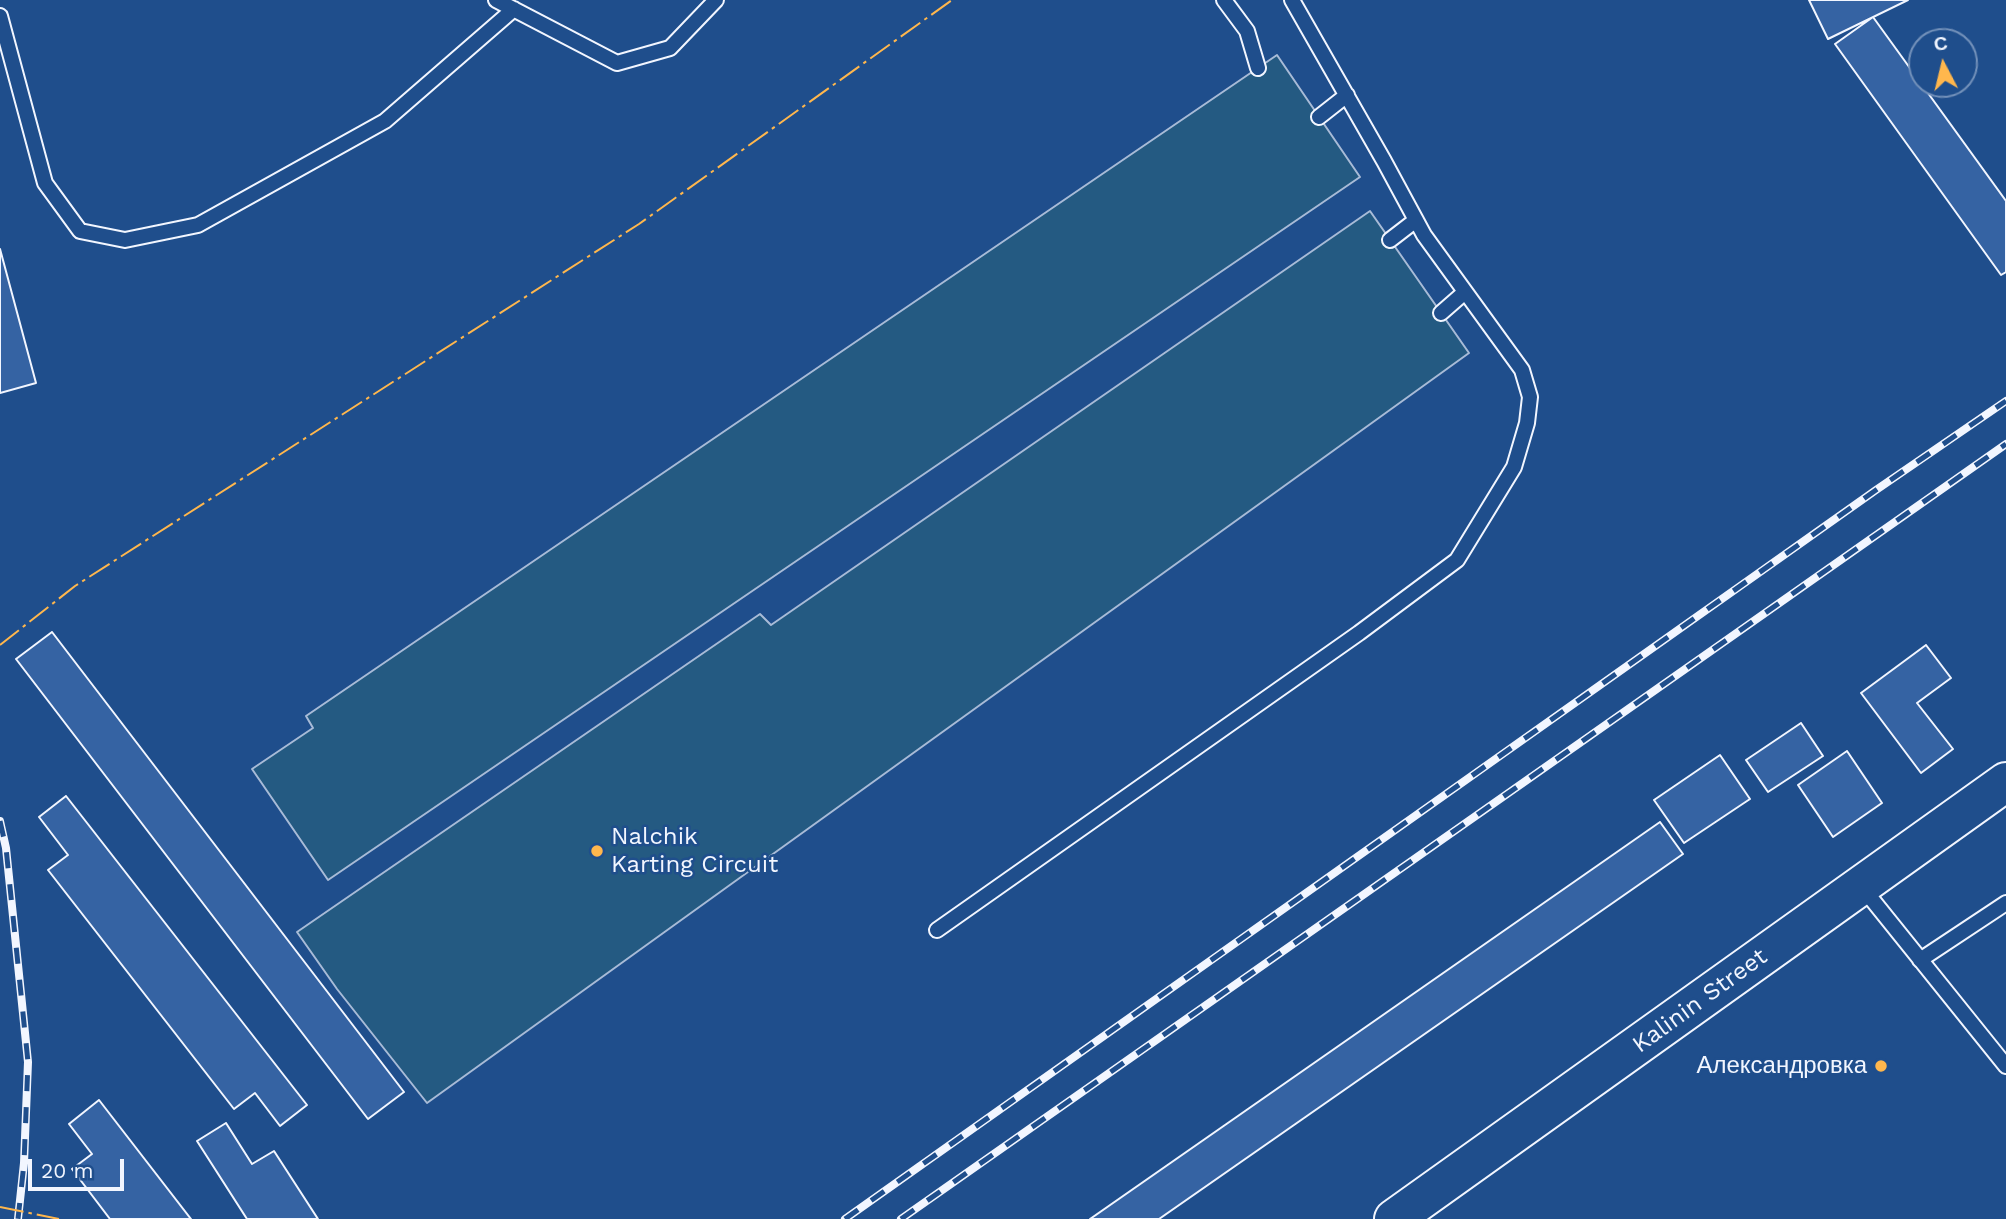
<!DOCTYPE html>
<html>
<head>
<meta charset="utf-8">
<style>
	body { margin:0 }
	#map { position:relative; width:2006px; height:1219px; overflow:hidden; background:#1f4e8c; font-family:"Work Sans",sans-serif }
	canvas { display:block }
	.north { position:absolute; left:1908px; top:28px; width:70px; height:70px; box-sizing:border-box; background:#1f4e8c; border:2px solid #7391ba; border-radius:50%; rotate:353deg; font-size:19px; font-weight:700; line-height:28px; text-align:center; color:#f2f6ff }
	.north::after { content:''; display:block; margin:auto; width:24px; height:32px; background:#ffb74d; clip-path:polygon(50% 0,100% 100%,50% 72%,0 100%) }
	.scale { position:absolute; left:28px; top:1159px; width:96px; height:32px; box-sizing:border-box; border:4px solid #f2f6ff; border-top:0; padding-left:9px; font-size:21px; line-height:24px; white-space:nowrap; color:#f2f6ff; -webkit-text-stroke:5px #1f4e8c; paint-order:stroke }
</style>
</head>
<body>
<div id="map">
<canvas width="2006" height="1219"></canvas>
<div class="north">С</div>
<div class="scale">20 m</div>
</div>
<script>
const g = document.querySelector('canvas').getContext('2d');
g.lineJoin = 'round';
function fill(path, color) { g.fillStyle = color; g.fill(path, 'evenodd'); }
const shape = rows => new Path2D(rows.map(r => 'M' + r).join(''));
function strokePath(path, color, width, dash) { g.strokeStyle = color; g.lineWidth = width; g.lineCap = dash ? 'butt' : 'round'; g.setLineDash(dash || []); g.stroke(path); }
function write(font, color, halo, rows, align = 'center') {
  g.font = font + ' "Work Sans",sans-serif'; g.lineWidth = 5; g.setLineDash([]); g.textBaseline = 'middle'; g.strokeStyle = halo; g.fillStyle = color; for (const [text, x, y, turn = 0] of rows) {
    g.save(); g.translate(x, y); g.rotate((+turn || 0) * Math.PI / 180); g.textAlign = isNaN(turn) ? turn : align; if (halo) g.strokeText(text, 0, 0); g.fillText(text, 0, 0); g.restore();
  }
}
const green = shape([
	[1277,55,1360,177,328,880,252,769,313,728,306,716,1277,55],
	[1370,211,1469,353,427,1103,337,989,297,932,760,614,771,625,1370,211]
]);
fill(green, '#245a82');
strokePath(green, '#a8bbd7', 2);
const building = shape([
	[1809,0,1908,0,1828,39,1809,0],
	[1873,17,2006,201,2006,272,2001,275,1835,44,1873,17],
	[0,249,36,383,0,393,0,249],
	[52,632,404,1092,368,1119,16,659,52,632],
	[1926,645,1951,678,1917,703,1953,749,1921,773,1861,693,1926,645],
	[1801,723,1823,756,1768,792,1746,760,1801,723],
	[1847,751,1882,803,1833,837,1798,785,1847,751],
	[1720,755,1750,799,1684,843,1654,800,1720,755],
	[66,796,307,1105,280,1126,255,1093,234,1109,48,870,68,855,39,817,66,796],
	[1660,822,1683,854,1159,1219,1090,1219,1660,822],
	[99,1100,191,1219,110,1219,72,1169,92,1154,69,1124,99,1100],
	[226,1123,252,1164,274,1151,318,1219,247,1219,197,1141,226,1123]
]);
fill(building, '#3563a3');
strokePath(building, '#f2f6ff', 2);
const lane = shape([
	[496,0,617,63,670,48,716,0],
	[1224,0,1247,31,1258,68],
	[0,16,45,183,80,231,125,240,198,225,385,121,514,9],
	[1319,117,1347,95],
	[1390,240,1416,220],
	[1441,313,1465,292],
	[1862,887,2006,1066],
	[937,930,1359,633,1457,560,1514,467,1527,423,1530,397,1522,370,1424,235,1384,161,1292,0],
	[1920,960,2006,903]
]);
const secondary = shape([
	[1394,1219,2006,782]
]);
strokePath(lane, '#f2f6ff', 18);
strokePath(secondary, '#f2f6ff', 42);
strokePath(lane, '#1f4e8c', 14);
strokePath(secondary, '#1f4e8c', 38);
const rail = shape([
	[0,821,6,848,28,1062,24,1163,18,1219],
	[845,1219,1876,490,2006,401],
	[901,1219,2006,444]
]);
strokePath(rail, '#f2f6ff', 8);
strokePath(rail, '#1f4e8c', 5, [16]);
strokePath(shape([
	[0,645,75,586,639,224,952,0],
	[0,1207,59,1219]
]), '#ffb74d', 2, [24, 5, 3.5, 5]);
for (const [x, y, r, color] of [
	[597,851,7,"#ffb74d"],
	[1881,1066,7,"#ffb74d"]
]) { const dot = new Path2D(); dot.arc(x, y, r, 0, 2 * Math.PI); g.fillStyle = color; g.fill(dot); strokePath(dot, '#1f4e8c', 2.5); }
write('24px', '#f2f6ff', '#1f4e8c', [
	["Nalchik",611,837],
	["Karting Circuit",611,865],
	["Александровка",1867,1066,"right"]
], 'left');
write('24px', '#f2f6ff', '#1f4e8c', [
	["Kalinin Street",1700,1001,-36]
]);
</script>
</body>
</html>
